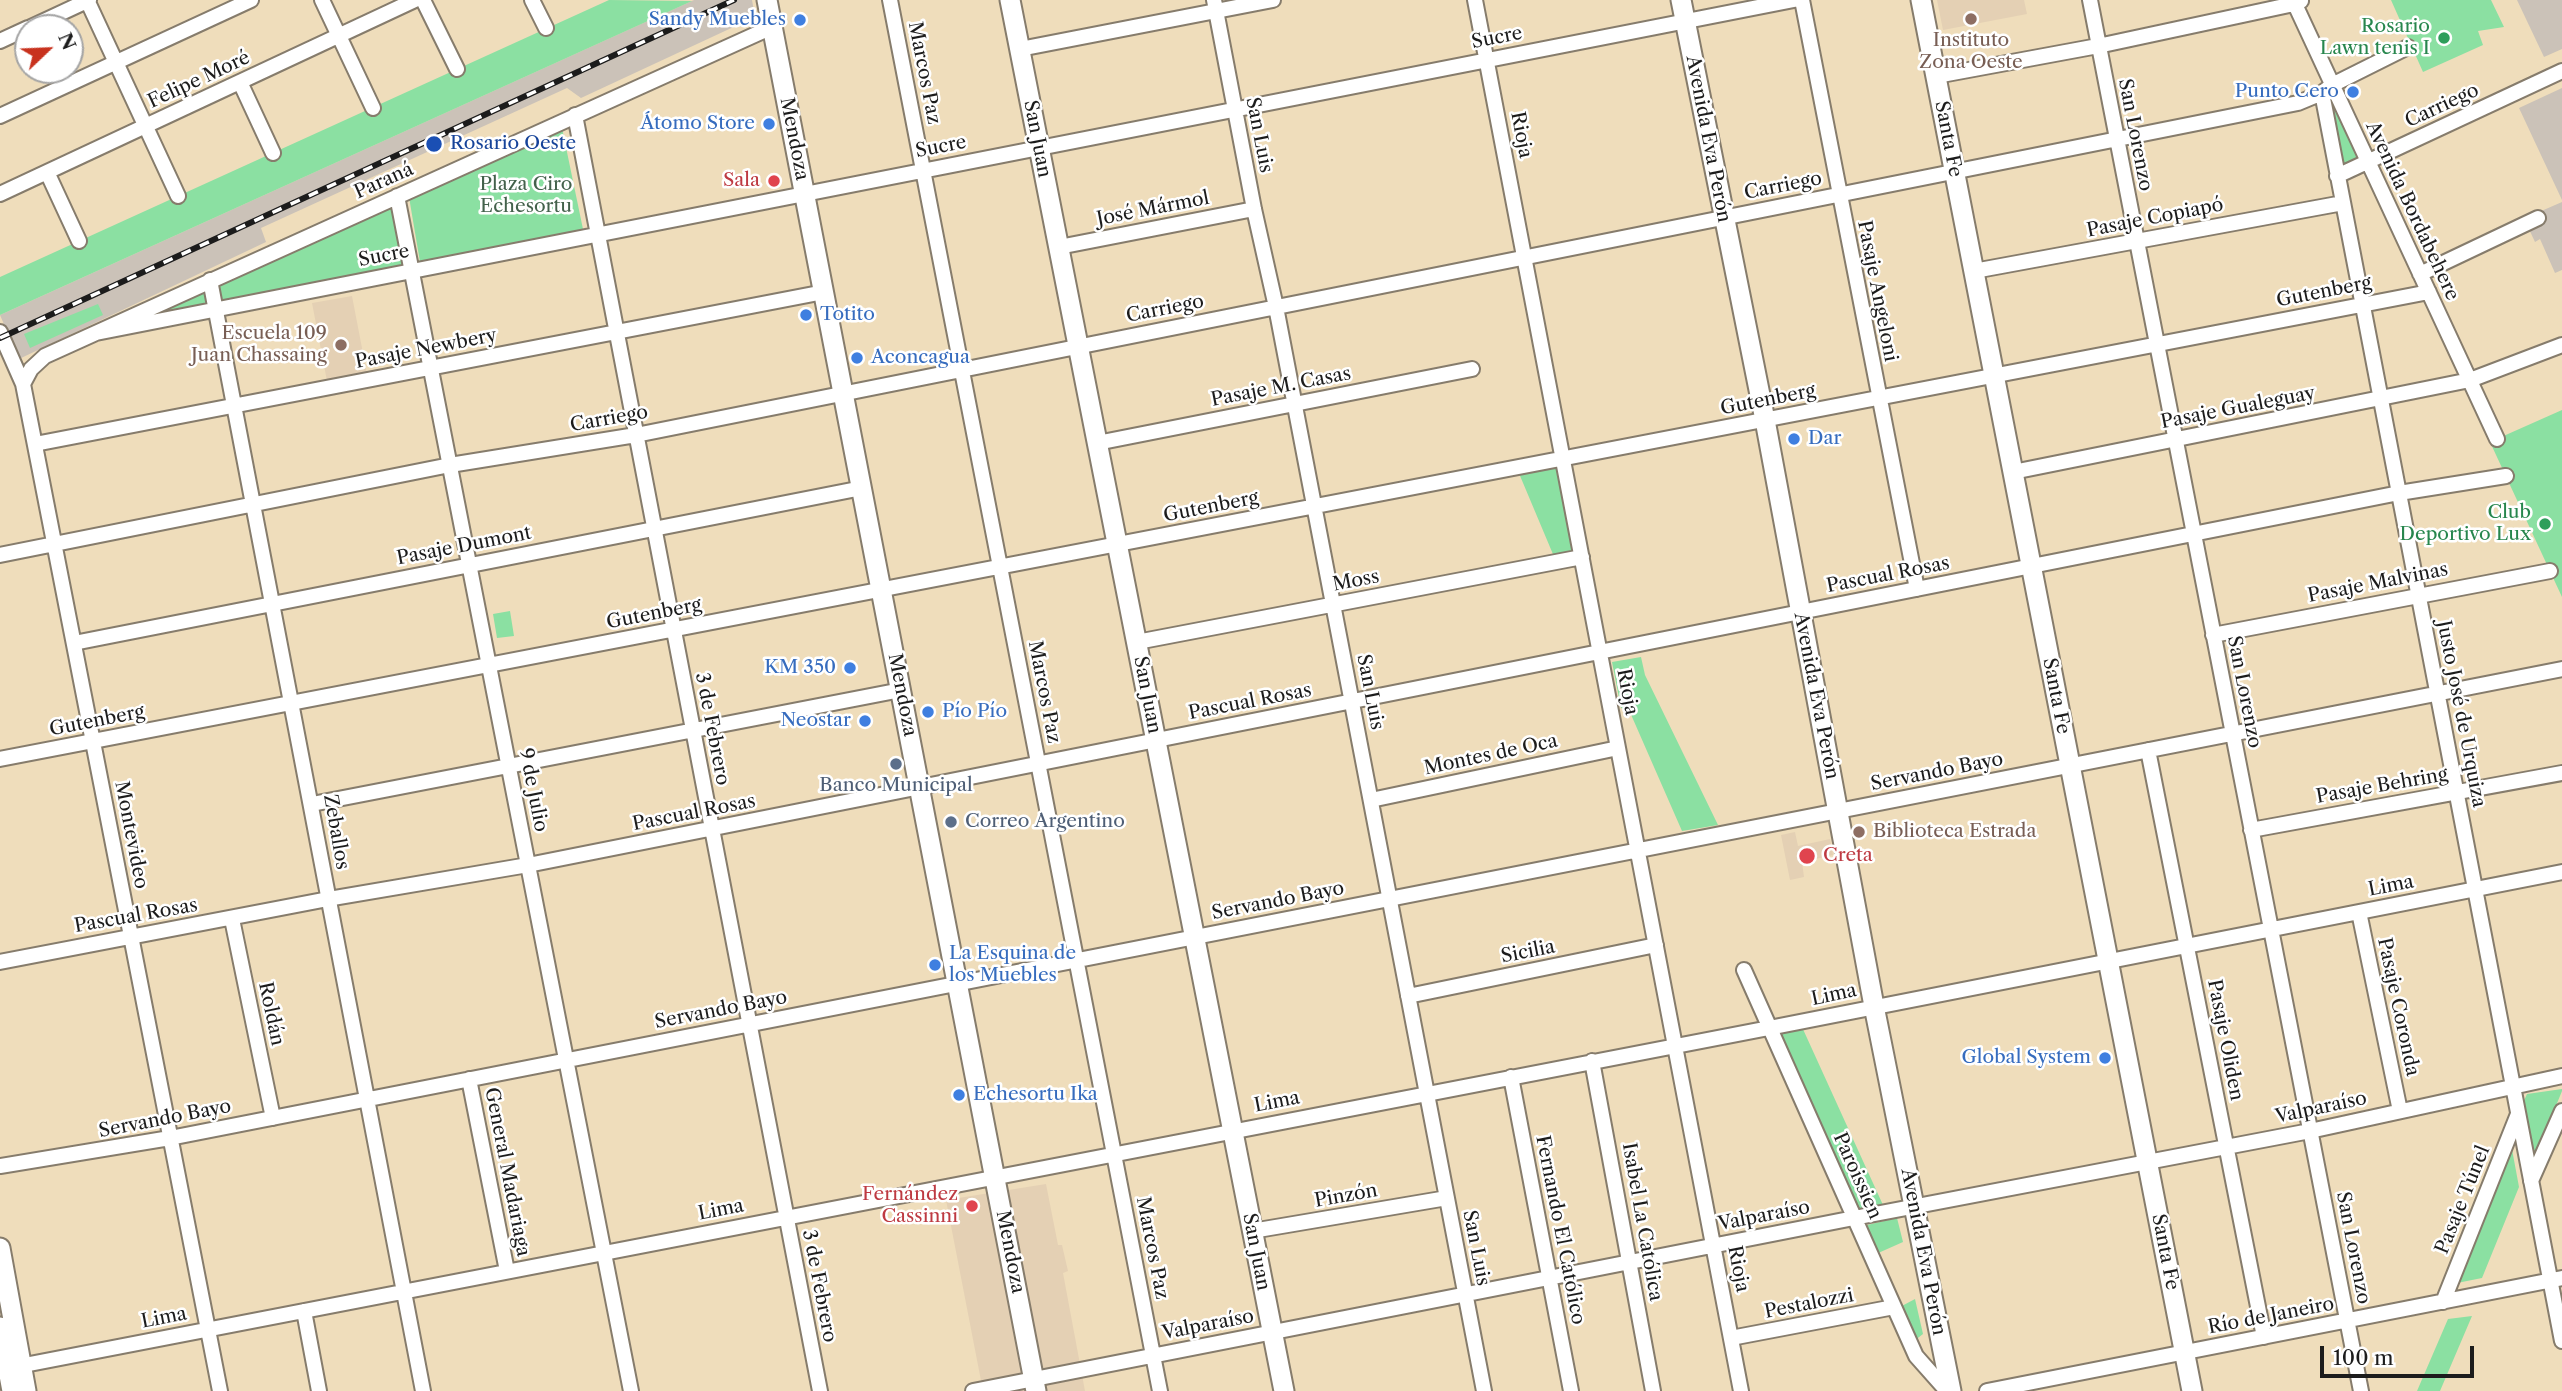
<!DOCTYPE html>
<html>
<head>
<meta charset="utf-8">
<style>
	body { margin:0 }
	#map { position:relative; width:2562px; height:1391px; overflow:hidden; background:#efddbb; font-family:"Libre Caslon Text",serif }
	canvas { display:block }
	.north { position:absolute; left:14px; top:14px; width:70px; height:70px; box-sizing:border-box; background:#fff; border:2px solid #a4a4a4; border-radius:50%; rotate:67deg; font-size:19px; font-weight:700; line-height:28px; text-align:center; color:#1c1c1c }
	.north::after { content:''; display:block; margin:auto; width:24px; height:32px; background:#c8321e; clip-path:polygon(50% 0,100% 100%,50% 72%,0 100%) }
	.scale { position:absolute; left:2320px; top:1346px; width:154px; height:32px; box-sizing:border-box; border:4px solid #1c1c1c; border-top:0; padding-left:9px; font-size:21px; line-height:24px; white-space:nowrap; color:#1c1c1c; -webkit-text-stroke:5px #fff; paint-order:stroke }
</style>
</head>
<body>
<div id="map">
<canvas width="2562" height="1391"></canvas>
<div class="north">N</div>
<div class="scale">100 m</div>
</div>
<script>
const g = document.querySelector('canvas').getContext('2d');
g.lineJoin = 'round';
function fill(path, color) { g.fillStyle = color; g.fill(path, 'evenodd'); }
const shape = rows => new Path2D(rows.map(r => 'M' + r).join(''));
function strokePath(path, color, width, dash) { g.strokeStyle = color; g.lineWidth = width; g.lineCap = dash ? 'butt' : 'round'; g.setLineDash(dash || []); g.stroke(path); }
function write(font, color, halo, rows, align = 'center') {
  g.font = font + ' "Libre Caslon Text",serif'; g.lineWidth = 5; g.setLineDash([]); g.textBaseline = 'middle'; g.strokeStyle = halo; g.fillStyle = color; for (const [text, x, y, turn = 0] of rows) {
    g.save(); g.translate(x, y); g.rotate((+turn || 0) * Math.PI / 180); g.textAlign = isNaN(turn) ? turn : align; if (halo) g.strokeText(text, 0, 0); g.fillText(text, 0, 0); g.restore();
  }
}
fill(shape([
	[1937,0,2024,0,2027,14,1943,30],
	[352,296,367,374,327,381,312,303],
	[1795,832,1798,846,1830,839,1833,855,1802,862,1804,877,1790,880,1781,835],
	[1046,1184,1058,1245,1062,1245,1068,1271,1063,1273,1085,1391,983,1391,946,1200]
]), '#e4d0b4');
fill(shape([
	[694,0,752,0,755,17,581,98,567,88,261,228,266,242,19,359,0,315],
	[2517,0,2562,0,2562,49,2544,57],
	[2562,88,2562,200,2519,108],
	[2562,202,2562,270,2555,273,2540,239,2535,242,2528,227,2539,212]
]), '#cbc2b8');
fill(shape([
	[609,0,692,1,0,315,0,277],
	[2391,0,2491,0,2504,27,2478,31,2483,45,2423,72],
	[2332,97,2359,153,2359,160,2343,168,2330,98],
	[562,128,584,234,420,262,409,197],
	[392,202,406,268,220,306,215,281],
	[206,286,210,306,123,323],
	[98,304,103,315,30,348,24,334],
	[2562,410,2562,597,2490,442],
	[1557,463,1575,555,1555,559,1518,471],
	[510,611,514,636,497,638,493,614],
	[1641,657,1645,675,1718,825,1682,831,1629,710,1621,708,1612,662],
	[1802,1027,1883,1205,1858,1211,1777,1034],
	[2562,1089,2562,1091,2532,1165,2522,1105,2527,1094],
	[2511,1144,2519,1187,2482,1278,2457,1283],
	[1897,1218,1903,1242,1876,1254,1863,1226],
	[1915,1299,1923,1334,1914,1341,1900,1307],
	[2472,1316,2440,1391,2417,1391,2448,1319]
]), '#8be0a2');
const minor = shape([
	[87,0,178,196],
	[322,0,373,108],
	[423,0,457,69],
	[532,0,546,28],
	[890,0,1160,1391],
	[1214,0,1254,209,1276,307,1484,1391],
	[1475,0,1741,1391],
	[1802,0,1917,589],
	[2090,0,2361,1391],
	[2293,0,2497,439],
	[29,28,89,0],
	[0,41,28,28],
	[1020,49,1273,0],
	[1936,76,2098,46,2294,4,2301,1],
	[240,82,273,153],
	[2322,93,2562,1341],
	[575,115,820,1391],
	[0,116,251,0],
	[47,172,79,241],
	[2337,176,2562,71],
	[0,194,415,0],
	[397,196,631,1391],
	[1059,247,1254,209],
	[1974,271,2343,203],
	[2420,274,2538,218],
	[210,280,423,1391],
	[0,332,23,384,220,1391],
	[96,333,1794,0],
	[23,384,31,369,45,356,772,27],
	[1097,443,1472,369],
	[35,444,824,292],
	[2013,472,2470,380,2562,345],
	[0,555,450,465,636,435,2298,103,2322,93,2332,85,2408,47],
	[2213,635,2550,571],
	[1137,642,1582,557],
	[74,643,862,488],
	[2148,750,2264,1337],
	[0,759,2429,292],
	[1371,800,1618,748],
	[312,804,901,690],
	[2251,830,2562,773],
	[2359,912,2400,1111],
	[232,919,273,1118],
	[0,962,328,899,528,865,2399,493,2506,476],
	[1744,970,1916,1356,1947,1391],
	[1408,996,1656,945],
	[1592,1061,1653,1391],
	[1511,1077,1571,1391],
	[469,1079,507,1271],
	[0,1166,170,1138,2562,669],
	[2531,1181,2562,1111],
	[1252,1231,1447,1198],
	[2443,1302,2518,1114],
	[304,1311,319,1391],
	[1731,1338,1894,1307],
	[14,1367,1769,1028,2562,872],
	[973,1391,1854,1218,2310,1131,2562,1076],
	[1987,1391,2562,1278]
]);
const major = shape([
	[767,0,1036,1391],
	[1010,0,1284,1391],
	[1681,0,1765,420,1874,1006,1951,1391],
	[1921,0,2192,1391],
	[0,1248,26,1391],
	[0,1327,12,1391]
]);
strokePath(minor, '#867c6c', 18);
strokePath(major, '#867c6c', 23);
strokePath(minor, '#fff', 14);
strokePath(major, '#fff', 19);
const rail = shape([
	[0,338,734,0]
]);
strokePath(rail, '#1c1c1c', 6);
strokePath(rail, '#fff', 3.5, [10]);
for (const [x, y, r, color] of [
	[1971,19,7,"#8d6e63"],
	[800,20,7,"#3f7fe0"],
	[2444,38,7,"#2e9e5b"],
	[2353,92,7,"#3f7fe0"],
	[769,124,7,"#3f7fe0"],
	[434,144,9,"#1a4fb4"],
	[774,181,7,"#e0444e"],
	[806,315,7,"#3f7fe0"],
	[341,345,7,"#8d6e63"],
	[857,358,7,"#3f7fe0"],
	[1794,439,7,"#3f7fe0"],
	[2545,524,7,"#2e9e5b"],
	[850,668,7,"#3f7fe0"],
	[928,712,7,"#3f7fe0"],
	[865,721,7,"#3f7fe0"],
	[896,764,7,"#5c6f8a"],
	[951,822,7,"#5c6f8a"],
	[1859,832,7,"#8d6e63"],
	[1807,856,9,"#e0444e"],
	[935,965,7,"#3f7fe0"],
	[2105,1058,7,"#3f7fe0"],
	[959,1095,7,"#3f7fe0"],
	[972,1206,7,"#e0444e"]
]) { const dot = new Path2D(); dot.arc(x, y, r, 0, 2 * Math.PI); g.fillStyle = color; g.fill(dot); strokePath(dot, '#fff', 2.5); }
write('19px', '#366cbe', '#fff', [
	["Sandy Muebles",786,20],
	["Punto Cero",2339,92],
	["Átomo Store",755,124],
	["Totito",820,315,"left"],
	["Aconcagua",871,358,"left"],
	["Dar",1808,439,"left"],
	["KM 350",836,668],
	["Pío Pío",942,712,"left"],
	["Neostar",851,721],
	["La Esquina de",949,954,"left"],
	["los Muebles",949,976,"left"],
	["Global System",2091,1058],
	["Echesortu Ika",973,1095,"left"]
], 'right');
write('19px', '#27864d', '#fff', [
	["Rosario",2430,27],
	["Lawn tenis I",2430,49],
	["Club",2531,513],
	["Deportivo Lux",2531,535]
], 'right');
write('19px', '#1c1c1c', '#fff', [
	["Sucre",1497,38,-11],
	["Marcos Paz",924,73,79],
	["Felipe Moré",199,80,-25],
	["Carriego",2442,106,-25],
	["San Luis",1259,135,79],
	["Rioja",1521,135,79],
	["San Lorenzo",2135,135,79],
	["Mendoza",794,139,79],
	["San Juan",1037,139,79],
	["Avenida Eva Perón",1708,139,79],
	["Santa Fe",1948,139,79],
	["Sucre",941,147,-11],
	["Paraná",384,181,-24],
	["Carriego",1783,186,-11],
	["José Mármol",1153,209,-11],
	["Avenida Bordabehere",2412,211,65],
	["Pasaje Copiapó",2155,218,-11],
	["Sucre",384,256,-11],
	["Pasaje Angeloni",1877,291,79],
	["Gutenberg",2324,292,-11],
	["Carriego",1165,309,-11],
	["Pasaje Newbery",426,349,-11],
	["Pasaje M. Casas",1281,387,-11],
	["Gutenberg",1768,400,-11],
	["Pasaje Gualeguay",2238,408,-11],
	["Carriego",609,419,-10],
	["Gutenberg",1211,507,-11],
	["Pasaje Dumont",464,546,-11],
	["Pascual Rosas",1888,575,-11],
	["Moss",1356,581,-11],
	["Pasaje Malvinas",2378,583,-11],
	["Gutenberg",654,614,-11],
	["Marcos Paz",1044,692,79],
	["San Luis",1370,692,79],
	["Rioja",1627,692,79],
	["San Lorenzo",2244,692,79],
	["Mendoza",902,695,79],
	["San Juan",1147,695,79],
	["Avenida Eva Perón",1816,696,79],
	["Santa Fe",2056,696,79],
	["Pascual Rosas",1250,702,-11],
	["Justo José de Urquiza",2461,714,79],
	["Gutenberg",97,721,-11],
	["3 de Febrero",712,729,79],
	["Montes de Oca",1491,755,-12],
	["Servando Bayo",1937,772,-11],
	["Pasaje Behring",2382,786,-10],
	["9 de Julio",533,790,79],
	["Pascual Rosas",694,813,-11],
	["Zeballos",336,832,80],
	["Montevideo",131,835,79],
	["Lima",2391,886,-11],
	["Servando Bayo",1278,901,-11],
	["Pascual Rosas",136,916,-10],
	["Sicilia",1528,952,-11],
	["Lima",1834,995,-12],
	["Pasaje Coronda",2398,1007,78],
	["Servando Bayo",721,1010,-11],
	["Roldán",271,1014,78],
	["Pasaje Oliden",2225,1040,79],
	["Lima",1277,1102,-11],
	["Valparaíso",2321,1108,-12],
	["Servando Bayo",165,1119,-11],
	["General Madariaga",507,1172,79],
	["Paroissien",1857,1176,66],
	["Pinzón",1346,1196,-10],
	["Pasaje Túnel",2463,1200,-68],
	["Lima",721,1210,-11],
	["Valparaíso",1764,1216,-11],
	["Isabel La Católica",1642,1222,80],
	["Fernando El Católico",1560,1230,79],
	["Marcos Paz",1152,1248,79],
	["San Luis",1476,1248,79],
	["San Lorenzo",2353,1248,79],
	["Mendoza",1010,1252,79],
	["San Juan",1256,1252,79],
	["Avenida Eva Perón",1923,1252,79],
	["Santa Fe",2165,1252,79],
	["Rioja",1738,1269,79],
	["3 de Febrero",819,1286,79],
	["Pestalozzi",1809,1304,-11],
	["Río de Janeiro",2271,1316,-11],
	["Lima",164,1318,-11],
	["Valparaíso",1208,1325,-11]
]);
write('19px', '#785e54', '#fff', [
	["Instituto",1971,41],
	["Zona Oeste",1971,63],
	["Escuela 109",327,334,"right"],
	["Juan Chassaing",327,356,"right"],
	["Biblioteca Estrada",1873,832,"left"]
]);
write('19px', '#164399', '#fff', [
	["Rosario Oeste",450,144]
], 'left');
write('19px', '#be3a42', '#fff', [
	["Sala",760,181],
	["Creta",1823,856,"left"],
	["Fernández",958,1195],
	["Cassinni",958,1217]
], 'right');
write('19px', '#43614b', '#fff', [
	["Plaza Ciro",526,185],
	["Echesortu",526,207]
]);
write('19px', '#4e5e75', '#fff', [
	["Banco Municipal",896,786],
	["Correo Argentino",965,822,"left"]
]);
</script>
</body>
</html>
